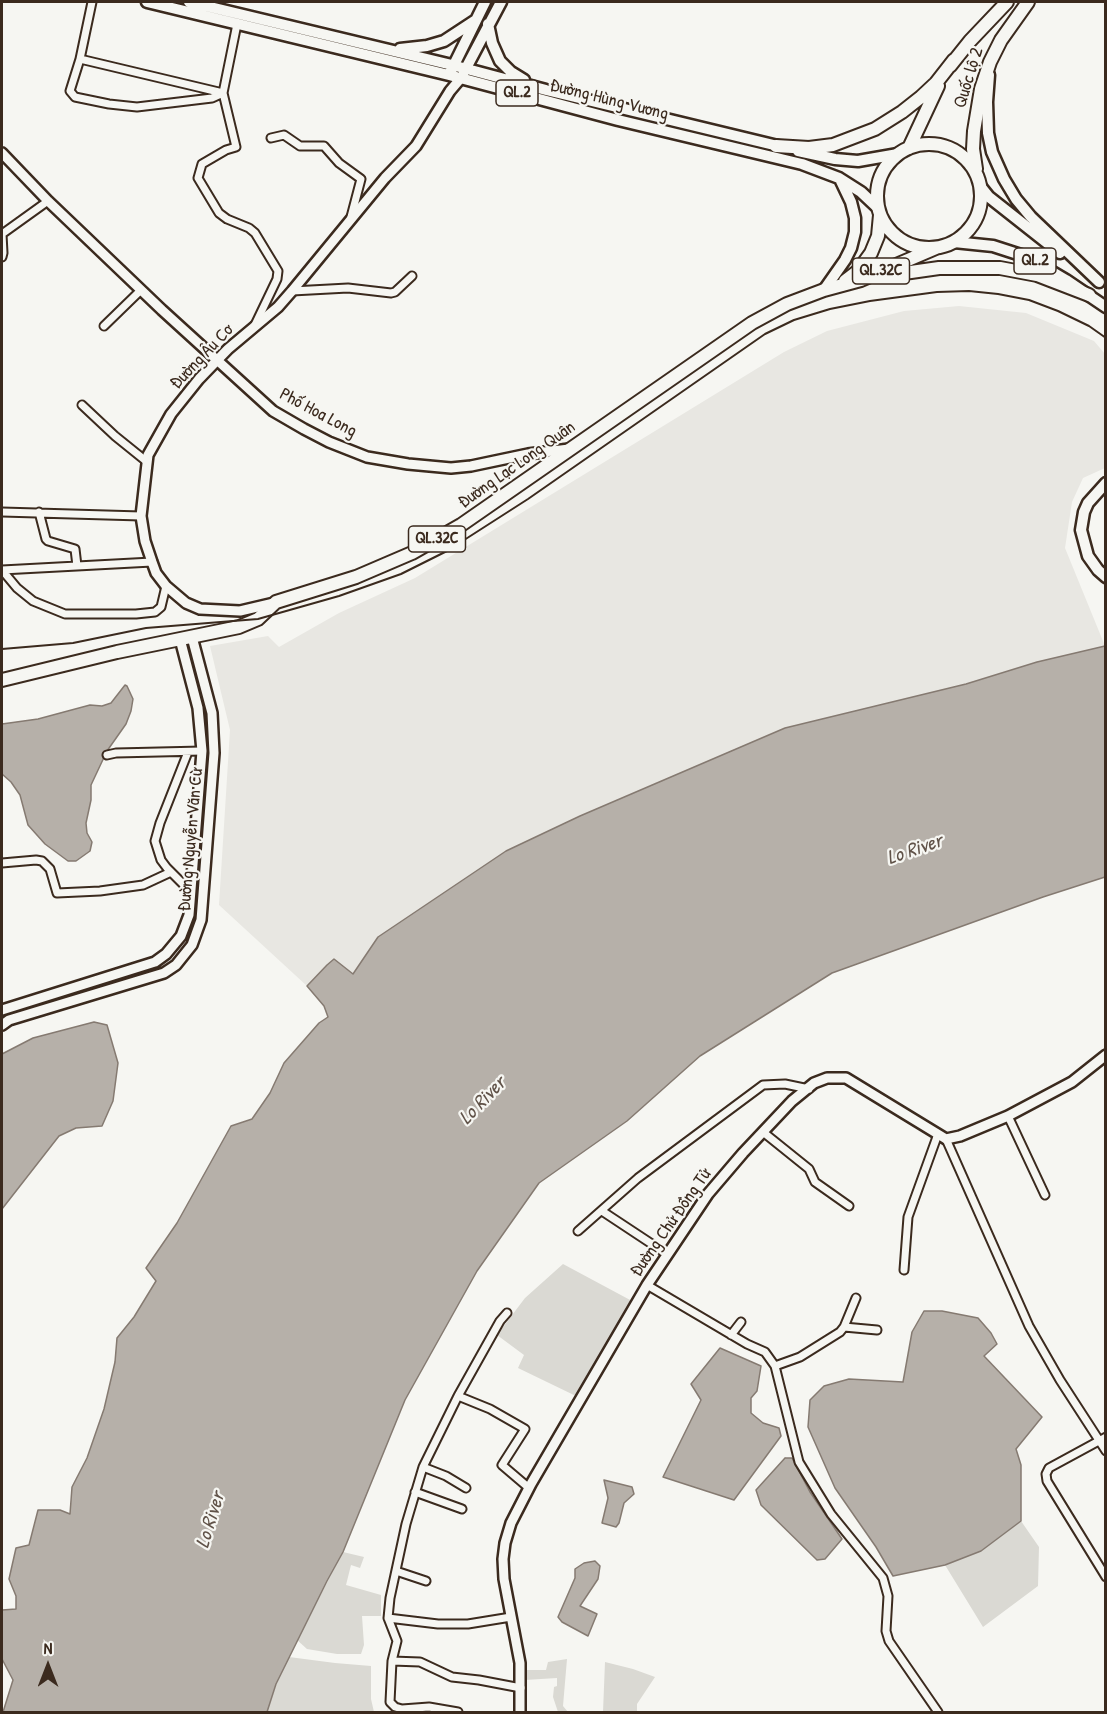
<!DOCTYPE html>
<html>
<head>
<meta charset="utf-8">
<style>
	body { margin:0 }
	#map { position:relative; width:1107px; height:1714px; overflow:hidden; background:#f6f6f2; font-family:"Patrick Hand",sans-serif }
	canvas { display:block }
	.frame { position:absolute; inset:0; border:3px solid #3b2a1e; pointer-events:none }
	.north { position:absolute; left:18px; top:1636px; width:60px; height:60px; -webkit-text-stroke:4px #f6f6f2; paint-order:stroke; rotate:0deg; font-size:16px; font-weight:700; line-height:24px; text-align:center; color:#3b2a1e }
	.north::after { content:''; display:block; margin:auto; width:21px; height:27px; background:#3b2a1e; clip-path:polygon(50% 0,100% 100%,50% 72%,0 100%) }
</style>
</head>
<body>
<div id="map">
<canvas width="1107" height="1714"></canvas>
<div class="frame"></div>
<div class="north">N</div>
</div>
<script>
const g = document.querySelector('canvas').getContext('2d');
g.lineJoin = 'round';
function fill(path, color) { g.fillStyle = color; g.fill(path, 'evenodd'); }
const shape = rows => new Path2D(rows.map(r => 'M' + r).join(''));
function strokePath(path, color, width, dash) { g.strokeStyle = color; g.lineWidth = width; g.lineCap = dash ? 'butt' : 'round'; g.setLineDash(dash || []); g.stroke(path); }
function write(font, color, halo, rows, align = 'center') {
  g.font = font + ' "Patrick Hand",sans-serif'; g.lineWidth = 4.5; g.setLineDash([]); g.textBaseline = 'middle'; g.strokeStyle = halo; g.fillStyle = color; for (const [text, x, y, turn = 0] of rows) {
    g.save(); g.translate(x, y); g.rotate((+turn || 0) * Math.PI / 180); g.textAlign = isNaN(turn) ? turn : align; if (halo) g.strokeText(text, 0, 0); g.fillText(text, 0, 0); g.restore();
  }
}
fill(shape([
	[959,306,1026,313,1094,341,1105,354,1105,468,1083,478,1072,502,1065,548,1105,646,1037,662,966,684,785,728,580,816,506,851,378,937,353,974,334,960,307,986,219,905,230,730,210,646,268,636,279,647,339,613,415,578,784,352,827,331,904,311]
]), '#e8e7e2');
fill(shape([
	[563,1264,632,1301,578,1397,518,1368,524,1355,497,1335,525,1298],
	[1021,1521,1039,1547,1038,1586,983,1627,945,1565,981,1551],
	[343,1552,364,1557,360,1568,351,1565,346,1585,381,1595,381,1616,362,1616,364,1645,361,1654,337,1654,307,1649,297,1640],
	[289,1657,335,1663,371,1666,371,1699,374,1712,267,1712,276,1685],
	[567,1659,563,1706,568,1712,558,1712,553,1697,554,1687,557,1686,557,1678,525,1680,523,1670,546,1670,548,1662],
	[605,1662,633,1669,655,1677,637,1704,637,1712,603,1712]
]), '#dad9d3');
const water = shape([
	[1105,646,1105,877,1043,897,832,973,700,1056,627,1121,539,1183,477,1271,405,1400,343,1552,327,1581,276,1684,267,1712,3,1712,13,1680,2,1659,2,1610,16,1609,16,1596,9,1579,16,1548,29,1545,38,1510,60,1510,70,1514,72,1487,87,1458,104,1409,115,1362,117,1338,134,1317,156,1281,146,1268,177,1223,231,1126,252,1119,270,1093,284,1063,319,1023,328,1017,324,1006,307,986,327,965,334,959,353,974,378,937,506,851,580,816,785,728,966,684,1037,662,1105,646],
	[125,685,127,686,133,699,131,711,126,724,107,751,91,785,91,800,86,823,87,833,92,842,90,851,76,861,68,861,45,844,28,825,20,795,11,782,2,774,2,724,38,719,90,705,102,706,111,703,125,685],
	[94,1022,107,1025,118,1063,113,1101,102,1126,76,1128,59,1136,2,1209,2,1054,33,1038,94,1022],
	[924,1311,942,1311,978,1318,991,1333,997,1344,984,1356,1042,1417,1016,1449,1021,1465,1021,1521,981,1551,945,1565,893,1576,876,1547,835,1488,808,1427,810,1400,824,1386,849,1379,903,1382,912,1332,924,1311],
	[720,1348,761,1366,757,1391,751,1398,751,1413,763,1423,779,1428,781,1436,734,1500,663,1477,701,1400,691,1384,720,1348],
	[785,1458,792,1458,810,1492,842,1539,825,1559,817,1560,761,1505,756,1490,785,1458],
	[604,1480,632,1487,634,1494,624,1503,619,1523,616,1527,602,1523,608,1498,604,1480],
	[595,1561,600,1566,598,1579,580,1606,597,1614,588,1636,562,1622,558,1617,575,1578,575,1569,584,1563,595,1561]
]);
fill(water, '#b6b0a9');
strokePath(water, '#857a71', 1.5);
const street = shape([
	[92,2,80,59,223,93,236,147,226,150,202,164,198,178,219,213,227,219,249,228,255,233,278,271,277,279,254,327],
	[80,59,70,91,75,97,109,104,137,107,212,98,223,93,237,24],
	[271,138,284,135,300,146,324,146,339,163,361,179,351,217],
	[2,234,48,201],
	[2,257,3,253,2,234],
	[292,291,348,288,391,293,395,292,412,276],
	[104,326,141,290],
	[82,405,115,436,146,461],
	[2,512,141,516],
	[39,512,46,539,48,541,75,549,77,566],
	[2,570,17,588,33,601,65,614,136,614,155,612,161,607,166,586],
	[2,570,152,562],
	[188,752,160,823,155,841,161,860,167,868,191,892],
	[107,755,116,753,202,751],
	[2,863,36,860,42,861,50,869,57,893,100,891,143,885,171,872],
	[1008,1116,1045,1195],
	[763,1132,809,1169,815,1182,849,1206],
	[946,1139,1029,1326,1060,1380,1106,1451],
	[602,1211,667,1254],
	[578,1231,638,1178,763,1085,785,1084,809,1089],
	[904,1270,908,1217,938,1134],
	[647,1285,747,1344,765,1352,775,1366,799,1462,831,1514,883,1578,888,1596,886,1631,889,1641,938,1712],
	[844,1327,877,1330],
	[731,1335,741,1322],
	[775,1366,800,1357,840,1332,844,1327,856,1298],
	[458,1396,490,1409,525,1429,502,1465,529,1488],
	[1106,1437,1049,1468,1046,1474,1047,1481,1106,1577],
	[423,1467,446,1476,466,1488],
	[415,1492,462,1509],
	[396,1571,426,1581],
	[388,1618,438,1624,468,1624,511,1617],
	[392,1661,420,1662,452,1677,479,1680,521,1688],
	[458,1712,429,1707,402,1709,395,1707,390,1702,392,1661,397,1641,388,1618,390,1598,406,1524,423,1467,458,1396,500,1321,507,1313]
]);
const secondary = shape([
	[2,153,48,201,162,310,273,411,304,429,329,442,367,457,408,464,451,468,471,466,528,454,569,449],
	[274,603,240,611,200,609,186,603,166,586,156,573,152,562,145,541,141,516,148,455,171,414,199,379,228,349,278,307,292,291,385,178,416,146,450,91,461,78],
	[2,1010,155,962,166,954,181,936,189,915,202,751,198,708,180,639],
	[2,1025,9,1020,164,973,176,965,192,945,201,920,214,753,212,713,192,637],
	[520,1712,520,1663,504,1579,503,1559,505,1543,511,1523,531,1484,647,1285,708,1194,743,1153,792,1101,814,1083,827,1078,846,1078,946,1139,960,1136,1008,1116,1072,1082,1106,1055]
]);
const primary = shape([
	[147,2,449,75,618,120,802,164,839,178,861,192,878,208],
	[189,2,452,65,546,90,782,147],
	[488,24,492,43,500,61,511,72,524,80],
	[400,49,427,46,444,41,476,20],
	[451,71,485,2],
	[464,72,501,2],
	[989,75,987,102,988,133,992,152,1004,179,1016,199,1031,217,1099,282],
	[798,151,835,159,858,161,898,154],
	[981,187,989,197,1060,253],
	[954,242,993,246,1027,257,1066,280,1106,307],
	[824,290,845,260,851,248,855,232,855,218,851,202,841,181],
	[1106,483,1088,503,1084,512,1081,530,1088,556,1098,570,1106,577]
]);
const highway = shape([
	[950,66,970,41,1007,2],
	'877 196a52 52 0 1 1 104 0a52 52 0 1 1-104 0Z',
	[776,146,809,148,833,145,875,129,902,112,921,97,936,83,954,60],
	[909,148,938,86],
	[976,169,973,149,974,131,981,89,990,62,1001,40,1028,2],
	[883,276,939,268,1000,268,1037,275,1089,295],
	[845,281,858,271,871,253,878,236,880,215],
	[2,680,117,652,239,627,258,619,276,602,356,577,412,553,461,525,752,323,787,304,824,290,861,280,936,248]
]);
strokePath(street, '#3b2a1e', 11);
strokePath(secondary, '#3b2a1e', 14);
strokePath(primary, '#3b2a1e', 15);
strokePath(highway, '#3b2a1e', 16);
strokePath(street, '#f6f6f2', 7);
strokePath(secondary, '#f6f6f2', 9);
strokePath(primary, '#f6f6f2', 10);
strokePath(highway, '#f6f6f2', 12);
strokePath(shape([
	[2,649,73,643,146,628,258,619,339,596,401,574,447,551,528,499,765,334,794,320,830,309,870,301,937,292,969,291,998,294,1029,300,1058,311,1089,326,1106,338]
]), '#3b2a1e', 2);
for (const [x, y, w] of [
	[517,93,42],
	[1035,261,42],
	[881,271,57],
	[437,539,57]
]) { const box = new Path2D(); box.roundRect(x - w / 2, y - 13, w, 26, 4.5); g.fillStyle = '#f6f6f2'; g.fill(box); strokePath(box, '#3b2a1e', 1.5); }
write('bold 16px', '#3b2a1e', null, [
	["QL.2",517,93],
	["QL.2",1035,261],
	["QL.32C",881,271],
	["QL.32C",437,539]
]);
write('18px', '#3b2a1e', '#f6f6f2', [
	["Quốc lộ 2",969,78,-73],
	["Đường Hùng Vương",609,100,14],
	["Đường Âu Cơ",202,357,-46],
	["Phố Hoa Long",318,413,28],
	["Đường Lạc Long Quân",517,465,-35],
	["Đường Nguyễn Văn Cừ",191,840,-85],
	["Đường Chử Đồng Tử",671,1223,-55]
]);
write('italic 20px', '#605248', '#f6f6f2', [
	["Lo River",915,850,-19],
	["Lo River",483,1101,-46],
	["Lo River",211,1520,-73]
]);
</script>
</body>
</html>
